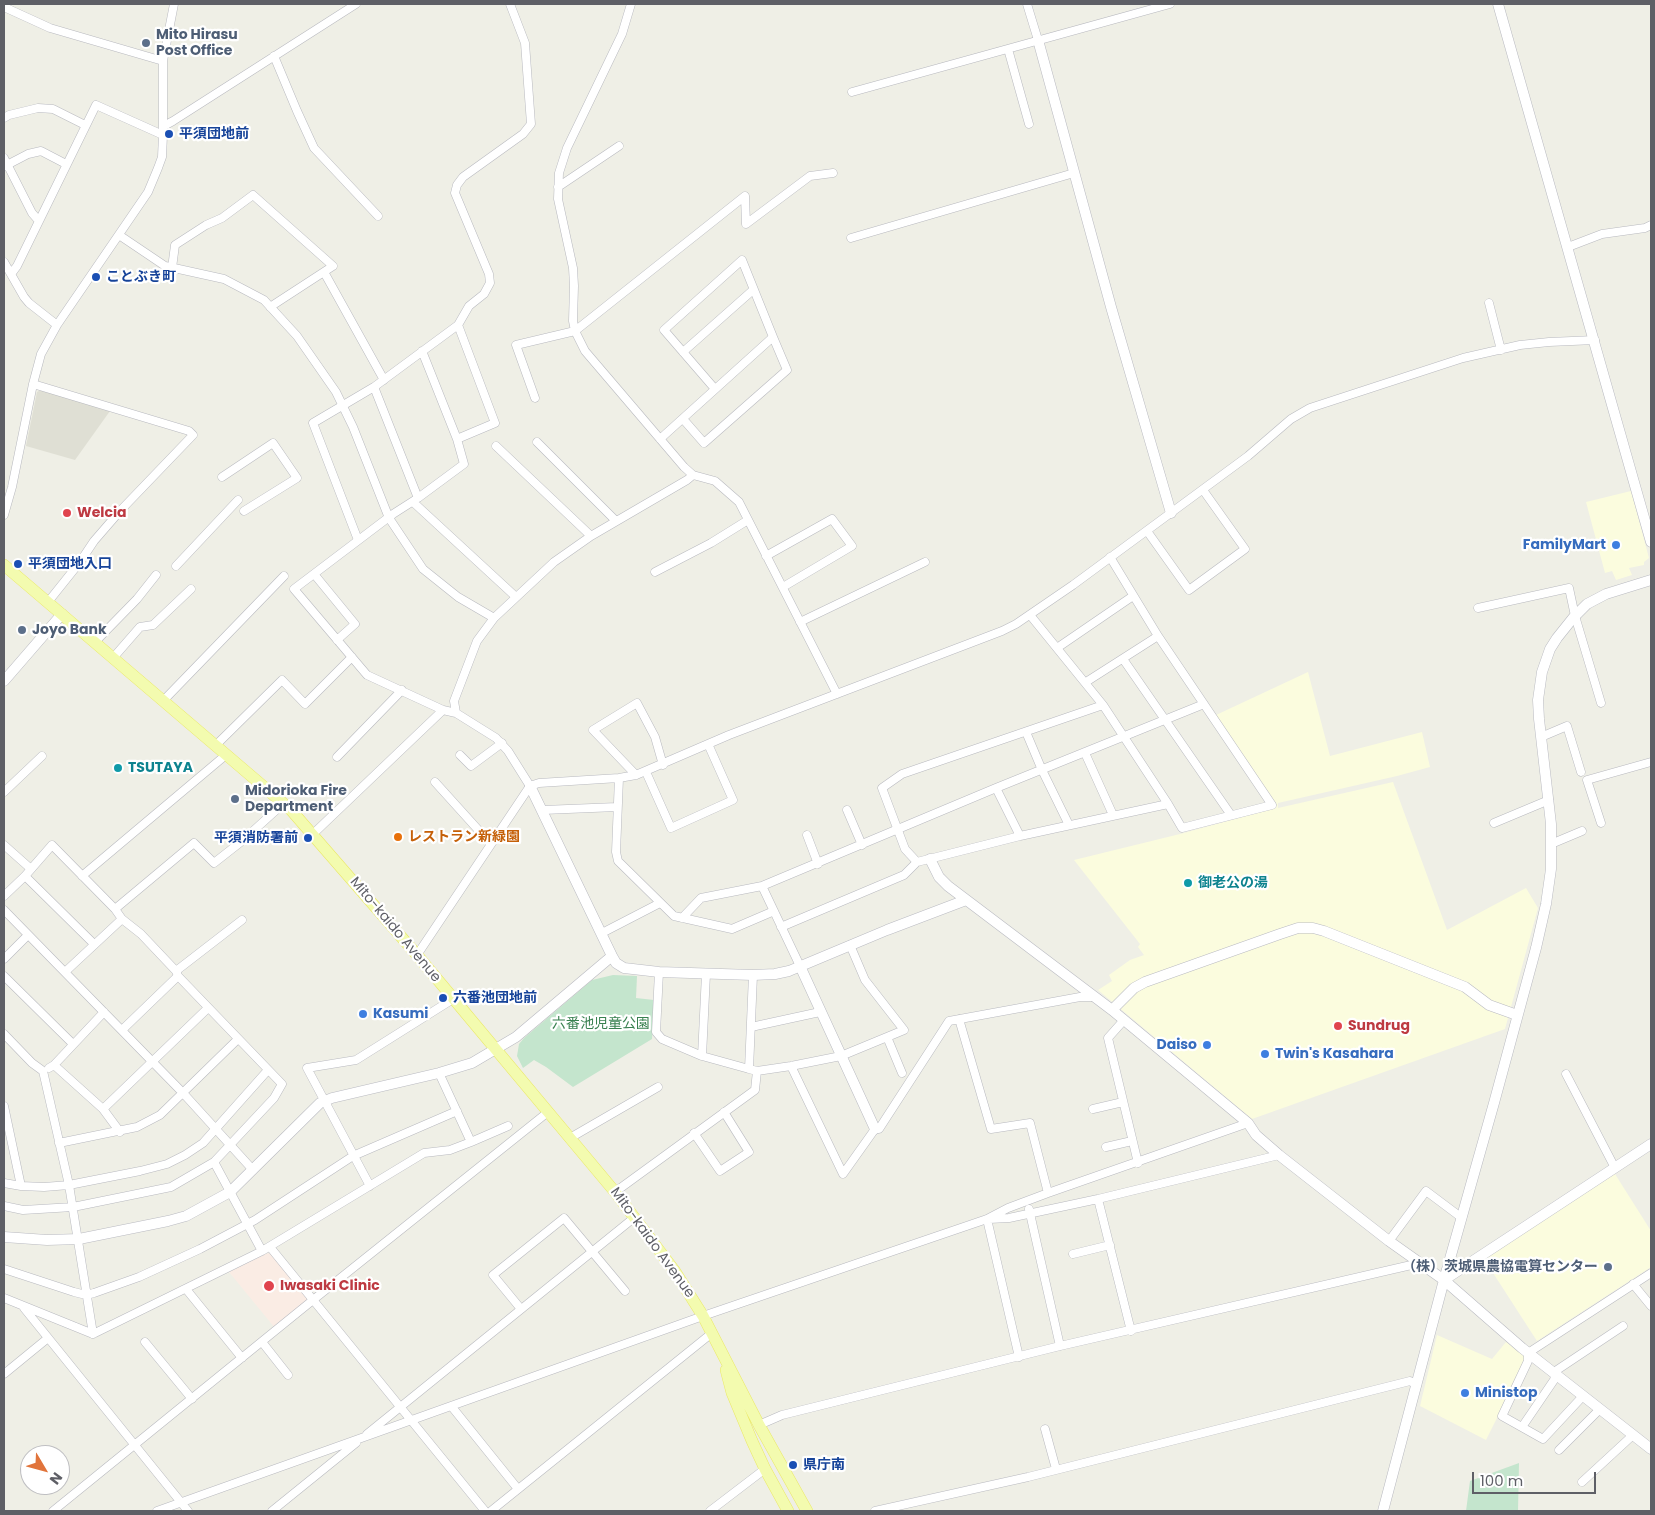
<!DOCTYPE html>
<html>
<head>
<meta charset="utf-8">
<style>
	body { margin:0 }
	#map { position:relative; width:1655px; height:1515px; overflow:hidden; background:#efefe6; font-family:Poppins,sans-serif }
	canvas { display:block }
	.frame { position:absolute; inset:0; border:5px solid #5e5f66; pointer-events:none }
	.north { position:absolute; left:20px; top:1445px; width:50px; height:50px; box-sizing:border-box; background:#fff; border:1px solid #bfbfc2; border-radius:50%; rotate:127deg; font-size:14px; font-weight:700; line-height:20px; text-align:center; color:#5e5f66 }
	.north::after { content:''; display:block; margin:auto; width:18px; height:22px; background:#e1743b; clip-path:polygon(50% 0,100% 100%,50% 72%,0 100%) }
	.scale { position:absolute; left:1472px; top:1472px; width:124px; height:22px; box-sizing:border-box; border:2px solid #5e5f66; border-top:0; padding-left:6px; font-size:15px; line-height:18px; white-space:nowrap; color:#5e5f66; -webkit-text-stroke:4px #fff; paint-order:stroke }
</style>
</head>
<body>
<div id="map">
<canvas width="1655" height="1515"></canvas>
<div class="frame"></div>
<div class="north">N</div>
<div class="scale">100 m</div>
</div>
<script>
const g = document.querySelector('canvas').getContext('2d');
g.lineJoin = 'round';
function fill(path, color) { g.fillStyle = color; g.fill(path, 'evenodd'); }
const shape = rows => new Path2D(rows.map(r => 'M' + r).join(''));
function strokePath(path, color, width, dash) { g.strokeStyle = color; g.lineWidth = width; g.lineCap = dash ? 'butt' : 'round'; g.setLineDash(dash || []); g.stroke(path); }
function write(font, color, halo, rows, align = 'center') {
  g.font = font + ' Poppins,"Noto Sans JP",sans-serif'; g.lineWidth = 4.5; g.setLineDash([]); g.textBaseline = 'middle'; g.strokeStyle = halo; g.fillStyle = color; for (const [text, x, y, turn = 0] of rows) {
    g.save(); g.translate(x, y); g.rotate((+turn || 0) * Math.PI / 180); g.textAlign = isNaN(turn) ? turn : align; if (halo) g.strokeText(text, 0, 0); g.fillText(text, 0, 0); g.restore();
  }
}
fill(shape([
	[1631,491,1649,558,1644,562,1644,565,1629,568,1632,575,1616,580,1612,571,1605,573,1586,502],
	[1308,672,1330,756,1422,732,1430,767,1397,776,1278,803,1278,808,1393,782,1447,930,1526,888,1538,908,1505,1029,1252,1119,1098,990,1112,981,1109,975,1130,960,1144,955,1138,947,1140,944,1074,860,1180,834,1276,808,1277,805,1216,715],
	[1615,1174,1651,1231,1651,1267,1537,1341,1484,1259],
	[1437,1335,1492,1359,1506,1342,1527,1358,1486,1440,1420,1406]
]), '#fbfcde');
fill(shape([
	[43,389,110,411,75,460,26,446,37,392]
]), '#dfdfd4');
fill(shape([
	[271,1253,308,1300,275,1328,229,1272,265,1254]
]), '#faece4');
fill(shape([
	[613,975,637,976,636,998,654,1000,652,1039,573,1087,546,1067,534,1060,523,1068,517,1056,519,1044,524,1038,592,980],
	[1519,1463,1518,1511,1466,1511,1470,1481]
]), '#c4e5cd');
const street = shape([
	[631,4,622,34,567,148,559,173,558,199,573,268,574,286,573,321,575,331,585,351,684,467,693,475,715,481,739,502,837,694],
	[1027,4,1038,40],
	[4,7,50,28,163,61],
	[1008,49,1029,124],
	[274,56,297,111,314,148,378,216],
	[852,92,1170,4],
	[4,118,9,115,38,108,53,109,85,125],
	[164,126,173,121,356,4],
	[4,158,32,213,39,221],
	[5,166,28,154,41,151,66,164],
	[558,187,619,146],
	[119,235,165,266,224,279,264,300,297,336,336,392,353,427,389,518,423,569,458,597,494,618],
	[851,238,1074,173],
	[1568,247,1602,234,1645,228,1651,225],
	[4,262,24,297,29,303,57,325],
	[172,268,175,245,206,225,222,218,253,195,333,266,270,307],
	[324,272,384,380],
	[11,274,17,266,96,105,163,135],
	[1489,303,1501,350],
	[422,351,457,439,464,464,418,498,393,514,294,589,367,675,443,710,456,713],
	[683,352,753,290],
	[33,384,189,431,193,435,120,511,94,541,80,562,48,602],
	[374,387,418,498],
	[715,389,664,330,742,260,773,337],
	[535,398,516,345,575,331,745,196,746,224,810,176,833,173],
	[457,439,495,423,458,325],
	[660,439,773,337,787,370,704,443,683,419],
	[537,442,616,521],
	[496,446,591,536],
	[222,477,273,443,297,478,244,511],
	[413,502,516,597],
	[4,515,12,487,33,384,41,354,57,325,148,192,158,168,162,157,163,135,163,61,174,4],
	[1147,531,1189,590,1245,549,1203,490],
	[358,540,313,423,374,387,458,325,469,306,484,294,490,283,489,274,455,193,457,185,463,177,523,134,531,124,525,43,510,4],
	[766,556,832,519,852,546,783,587],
	[176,566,238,500],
	[655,572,711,543,748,520],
	[314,574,355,624,337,640],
	[1478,608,1569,588,1575,616,1601,703],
	[1030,615,1103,705,1168,804,1182,828,1272,805,1158,636,1110,557],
	[800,622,925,562],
	[95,642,137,599,156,575],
	[1057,648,1133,596],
	[113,658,140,627,153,625,191,589],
	[1123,659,1231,815],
	[1086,682,1158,636],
	[163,701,284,576],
	[1026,732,1042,770,1069,825],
	[1541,737,1567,726,1581,772],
	[216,745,282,680,305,704,352,657],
	[1085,753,1113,815],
	[460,755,471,766,502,743],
	[337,757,402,690],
	[646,772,671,828,733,800,708,744],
	[636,775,593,730,637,703,655,737,663,765],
	[619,778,616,852,618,861,674,916,732,929,774,911],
	[435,782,491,844],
	[530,786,508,751,496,738,456,713,454,701,477,641,494,618,554,562,591,536,687,480,693,475],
	[996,788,1020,836],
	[4,792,42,756],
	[543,810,617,807],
	[847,810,862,845],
	[1494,823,1549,800],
	[1601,823,1587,780,1651,762],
	[313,834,443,710],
	[807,835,818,864],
	[1551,844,1582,831],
	[4,845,31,869],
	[917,862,905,849,882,788,902,774,1103,705],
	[25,876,94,944],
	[82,876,227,754],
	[762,886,800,966],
	[4,896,25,876,52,845,115,909,122,919,65,972],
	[115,909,194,843,214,863,242,841,284,803],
	[4,910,183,1093,253,1170],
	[682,918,701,898,762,886,996,788,1204,704],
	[781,927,904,875,917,862,1020,836,1168,804],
	[602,933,660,903],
	[417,955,530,786,539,783,619,778,636,775,729,735,1002,631,1016,624,1073,585,1248,456,1291,419,1310,408,1463,358,1520,345,1549,342,1595,340],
	[4,959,28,935],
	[176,971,242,920],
	[659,972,656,1032,662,1039,702,1056,749,1069,757,1071,791,1066,841,1056,904,1030,865,980,850,945],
	[4,976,73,1044],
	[959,1019,991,1129,1030,1123,1048,1193],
	[1124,1020,1108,1038,1138,1163],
	[751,1027,820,1012],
	[122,1030,178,976],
	[4,1034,32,1063,43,1071,69,1185,93,1334],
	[887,1037,902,1073],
	[702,1056,706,974],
	[54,1065,103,1109,120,1132],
	[791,1066,843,1174,875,1129,879,1129,949,1021,1080,997,1095,997],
	[49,1068,54,1065,104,1012],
	[749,1069,753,975],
	[1566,1074,1615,1168],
	[4,1106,21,1186],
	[103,1109,208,1008],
	[1093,1109,1123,1102],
	[694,1133,720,1171,749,1152,724,1112],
	[570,1138,658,1087],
	[471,1142,508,1126],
	[59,1143,137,1127,160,1115,238,1039],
	[1106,1147,1132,1141],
	[214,1162,262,1251],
	[4,1183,21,1186,44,1187,69,1185,140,1171,167,1164,185,1155,203,1143,268,1070],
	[370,1186,307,1068,356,1060,453,999],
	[615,1192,755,1090,757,1071],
	[1098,1199,1131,1331],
	[4,1206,23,1210,73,1207,171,1187,214,1162,274,1098,282,1084,178,976,176,971,141,934,122,919],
	[1029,1209,1060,1346],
	[987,1219,1019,1357],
	[989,1219,1009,1218,1098,1199,1279,1155],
	[1389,1241,1426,1191,1462,1218],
	[270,1247,485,1511],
	[1073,1254,1110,1245],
	[4,1269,74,1292,86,1295,94,1293,139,1277,200,1249,255,1220,353,1156,457,1111],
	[1633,1284,1651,1306],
	[186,1289,242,1358],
	[4,1298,93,1334,262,1251,424,1153,450,1150,471,1142,439,1073],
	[24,1308,188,1511],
	[521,1309,493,1275,564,1218,625,1291],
	[145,1342,192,1399],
	[262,1342,288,1375],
	[4,1374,48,1338],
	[1583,1396,1543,1439,1502,1416,1528,1361,1528,1353,1651,1273],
	[452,1407,518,1489],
	[759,1425,782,1415,1060,1346,1420,1263],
	[1522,1427,1554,1380,1557,1370,1623,1326],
	[1045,1429,1056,1469],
	[367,1434,635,1217],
	[1559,1450,1600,1409],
	[1582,1482,1633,1435],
	[53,1511,313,1300,548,1112],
	[157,1511,703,1316,987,1219,1008,1208,1048,1193,1248,1123],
	[272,1511,356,1443],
	[491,1511,712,1333],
	[710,1511,765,1469],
	[875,1511,1028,1477,1410,1381,1417,1385]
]);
const secondary = shape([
	[1498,4,1651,542],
	[1038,40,1111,307,1171,513],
	[4,681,62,614],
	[530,786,612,956,616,963,624,968,659,972,753,975,775,974,789,971,887,930,966,900],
	[930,859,939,877,948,886,1112,1010,1248,1123,1256,1135,1279,1155,1389,1241,1444,1280,1522,1348,1651,1449],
	[800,966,875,1129],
	[1112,1010,1134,988,1145,982,1280,934,1298,928,1313,928,1324,931,1465,987,1489,1005,1517,1015],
	[4,1237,47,1240,79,1239,168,1221,186,1216,230,1192,320,1103,332,1098,439,1073,472,1063,516,1037,612,956],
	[1444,1280,1651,1144],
	[1383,1511,1444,1280,1494,1103,1536,948,1546,904,1551,869,1551,824,1539,719,1538,700,1542,672,1550,649,1557,638,1573,618,1587,604,1606,594,1651,580]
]);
const primary = shape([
	[4,565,291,810,417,955,615,1192,674,1270,703,1316,759,1425,807,1511],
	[726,1370,732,1393,752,1441,765,1469,788,1511]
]);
strokePath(street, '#b8b9bf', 9);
strokePath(secondary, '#b9bac1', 11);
strokePath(primary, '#eae864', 12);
strokePath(street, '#fff', 8);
strokePath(secondary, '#fff', 10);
strokePath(primary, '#f3fbaf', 11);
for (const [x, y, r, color] of [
	[146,43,5,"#5c6f8a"],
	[169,134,5,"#1a4fb4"],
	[96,277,5,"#1a4fb4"],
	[67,513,5,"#e0444e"],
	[1616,545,5,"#3f7fe0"],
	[18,564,5,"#1a4fb4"],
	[22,630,5,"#5c6f8a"],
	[118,768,5,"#0f9aa8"],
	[235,799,5,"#5c6f8a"],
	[398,837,5,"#e8710a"],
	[308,838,5,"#1a4fb4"],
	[1188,883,5,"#0f9aa8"],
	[443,998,5,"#1a4fb4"],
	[363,1014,5,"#3f7fe0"],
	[1338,1026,5,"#e0444e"],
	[1207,1045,5,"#3f7fe0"],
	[1265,1054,5,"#3f7fe0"],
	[1608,1267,5,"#5c6f8a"],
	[269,1286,6,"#e0444e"],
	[1465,1393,5,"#3f7fe0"],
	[793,1465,5,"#1a4fb4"]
]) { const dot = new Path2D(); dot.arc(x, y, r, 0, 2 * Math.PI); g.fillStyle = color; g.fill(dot); strokePath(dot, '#fff', 2); }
write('bold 14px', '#4e5e75', '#fff', [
	["Mito Hirasu",156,35],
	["Post Office",156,51],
	["Joyo Bank",32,630],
	["Midorioka Fire",245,791],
	["Department",245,807],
	["（株）茨城県農協電算センター",1598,1267,"right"]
], 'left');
write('bold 14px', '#164399', '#fff', [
	["平須団地前",179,134],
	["ことぶき町",106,277],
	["平須団地入口",28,564],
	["平須消防署前",298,838,"right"],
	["六番池団地前",453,998],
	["県庁南",803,1465]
], 'left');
write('bold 14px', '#be3a42', '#fff', [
	["Welcia",77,513],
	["Sundrug",1348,1026],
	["Iwasaki Clinic",280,1286]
], 'left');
write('bold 14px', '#366cbe', '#fff', [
	["FamilyMart",1606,545,"right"],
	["Kasumi",373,1014],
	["Daiso",1197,1045,"right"],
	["Twin's Kasahara",1275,1054],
	["Ministop",1475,1393]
], 'left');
write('bold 14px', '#0d838f', '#fff', [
	["TSUTAYA",128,768],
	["御老公の湯",1198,883]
], 'left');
write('bold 14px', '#c56008', '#fff', [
	["レストラン新緑園",408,837]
], 'left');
write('14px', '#5e5f66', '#fff', [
	["Mito-kaido Avenue",395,930,50],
	["Mito-kaido Avenue",652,1243,54]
]);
write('14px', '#398150', '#fff', [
	["六番池児童公園",601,1024]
]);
</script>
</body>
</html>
